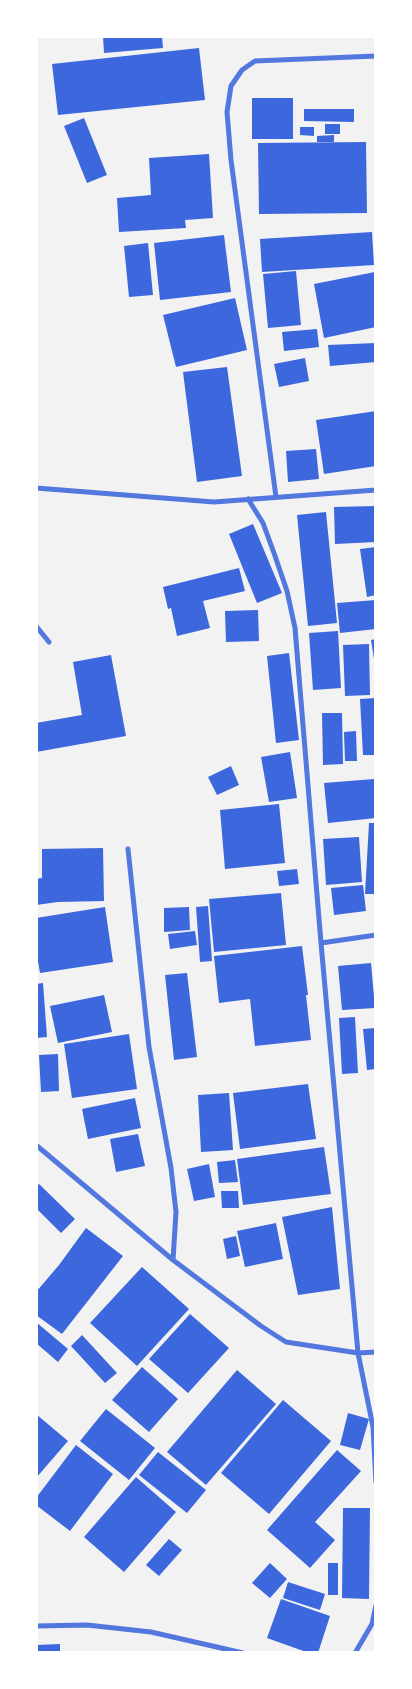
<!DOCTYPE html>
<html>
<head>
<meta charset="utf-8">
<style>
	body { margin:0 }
	#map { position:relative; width:412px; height:1689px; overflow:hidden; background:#f2f2f2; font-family:"Varela Round",sans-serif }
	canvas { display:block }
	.frame { position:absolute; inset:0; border:38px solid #fff; pointer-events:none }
</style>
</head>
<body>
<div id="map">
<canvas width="412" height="1689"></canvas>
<div class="frame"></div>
</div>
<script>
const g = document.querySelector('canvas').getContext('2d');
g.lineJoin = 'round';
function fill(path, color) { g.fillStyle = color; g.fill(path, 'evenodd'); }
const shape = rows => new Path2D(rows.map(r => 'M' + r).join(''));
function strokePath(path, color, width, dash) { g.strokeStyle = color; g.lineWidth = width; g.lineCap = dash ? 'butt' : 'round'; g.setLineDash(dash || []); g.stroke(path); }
fill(shape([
	[103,36,162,36,163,48,104,53],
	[199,48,205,100,58,115,52,64],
	[252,98,293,98,293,139,252,139],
	[304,109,354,109,354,122,304,121],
	[84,118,107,175,87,183,64,126],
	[325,124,340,124,340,134,325,134],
	[300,127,314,127,314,136,300,135],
	[334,135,334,142,317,142,317,136],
	[366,142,367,213,259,214,258,143],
	[209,154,213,218,185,220,186,228,119,232,117,198,151,195,149,158],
	[372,232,374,265,262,272,260,239],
	[224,235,231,292,160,300,154,243],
	[148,243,153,295,129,297,124,246],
	[296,271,301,325,268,328,263,274],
	[375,272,376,327,324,338,314,284],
	[235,298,247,350,176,367,163,315],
	[317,329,319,347,284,351,282,332],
	[376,343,376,362,330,366,328,345],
	[305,358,309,381,279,387,274,364],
	[227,367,242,476,197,482,183,372],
	[376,411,376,466,324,474,316,420],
	[316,449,319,479,288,482,286,451],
	[376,506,376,542,335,544,334,507],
	[326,512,337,623,308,626,297,515],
	[253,524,282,593,257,603,229,534],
	[376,547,376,595,367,597,360,549],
	[239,568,245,591,203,601,210,628,177,636,171,608,168,609,163,587],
	[376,600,376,629,340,633,337,603],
	[258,610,259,641,226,642,225,611],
	[338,631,341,688,313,690,309,633],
	[376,639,376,665,375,665,371,640],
	[369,644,370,695,345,696,343,645],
	[289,653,299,740,276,743,267,656],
	[111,655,126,736,36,752,36,723,82,715,73,662],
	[376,698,376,755,363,755,360,699],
	[322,713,342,713,343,764,323,765],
	[356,731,357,761,345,761,344,732],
	[290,752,297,798,269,802,261,757],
	[231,766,239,785,217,795,208,777],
	[374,779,376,818,328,823,324,783],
	[279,804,285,863,225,869,220,810],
	[369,823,376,823,376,894,365,894],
	[359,837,362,882,326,885,323,839],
	[103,848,104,901,58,902,36,905,36,879,42,878,42,849],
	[297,869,299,884,279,886,277,871],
	[363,885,366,911,334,915,331,888],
	[281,893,286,945,214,952,209,899],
	[208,906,212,961,200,962,196,907],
	[105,907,113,962,40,973,36,950,36,918],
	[189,907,190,930,164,932,164,908],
	[195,931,197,945,170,949,168,934],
	[302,946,308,995,306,995,311,1040,255,1046,250,999,219,1003,214,956],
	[371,963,375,1008,342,1010,338,966],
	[187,973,197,1057,174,1060,165,975],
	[43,983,47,1037,36,1038,36,984],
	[104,995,112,1032,58,1043,50,1006],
	[355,1017,358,1073,342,1074,339,1018],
	[376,1028,376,1069,367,1070,363,1029],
	[129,1034,137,1089,72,1098,64,1044],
	[58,1054,59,1091,41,1092,39,1055],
	[308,1084,316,1139,240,1149,233,1093],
	[229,1093,233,1150,201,1152,198,1095],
	[135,1098,141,1128,88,1139,82,1109],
	[138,1134,145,1166,116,1172,110,1139],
	[324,1147,331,1194,243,1205,237,1159],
	[235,1160,238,1182,219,1183,217,1162],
	[209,1164,215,1197,194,1201,187,1169],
	[39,1184,75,1219,61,1233,36,1208,36,1187],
	[221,1191,238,1191,239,1208,222,1208],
	[332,1207,340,1289,298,1295,282,1217],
	[276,1223,283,1259,245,1267,237,1231],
	[86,1228,123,1256,62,1334,36,1315,36,1292,59,1265],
	[236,1236,240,1256,227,1259,223,1239],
	[142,1267,189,1309,137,1366,90,1323],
	[190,1314,229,1348,188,1393,149,1359],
	[36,1322,68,1349,58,1362,36,1343],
	[82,1335,117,1373,105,1383,71,1346],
	[142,1367,178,1399,149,1432,112,1400],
	[237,1370,276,1404,206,1485,167,1452],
	[283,1400,331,1441,269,1514,221,1473],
	[106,1409,155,1448,129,1480,80,1441],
	[348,1413,369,1419,360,1450,340,1445],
	[36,1414,68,1441,36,1478],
	[76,1445,113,1474,70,1531,36,1505,36,1498],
	[337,1450,361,1471,315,1522,335,1540,310,1568,267,1530],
	[158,1452,206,1490,187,1513,139,1475],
	[136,1477,176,1512,124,1572,84,1537],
	[343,1508,370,1508,369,1599,342,1598],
	[169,1539,182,1550,159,1576,146,1565],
	[270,1563,287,1579,270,1598,252,1583],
	[328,1563,338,1563,338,1595,328,1595],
	[288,1582,325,1594,320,1610,283,1598],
	[281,1599,330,1616,318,1653,309,1653,267,1638],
	[60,1644,60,1653,36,1653,36,1645]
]), '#3d67dc');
strokePath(shape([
	[36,488,214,502,376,490],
	[276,497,231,160,227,112,231,86,242,70,255,61,376,56],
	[248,499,263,523,274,553,287,591,295,628,321,943,358,1353,373,1427,376,1482],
	[36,626,49,642],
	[128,849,149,1047,171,1168,176,1212,173,1260],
	[321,943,376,935],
	[36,1145,173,1260,261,1326,286,1342,358,1353,376,1352],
	[36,1626,87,1625,151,1632,243,1653],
	[355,1653,372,1624,376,1605]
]), '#5277de', 5);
</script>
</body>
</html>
